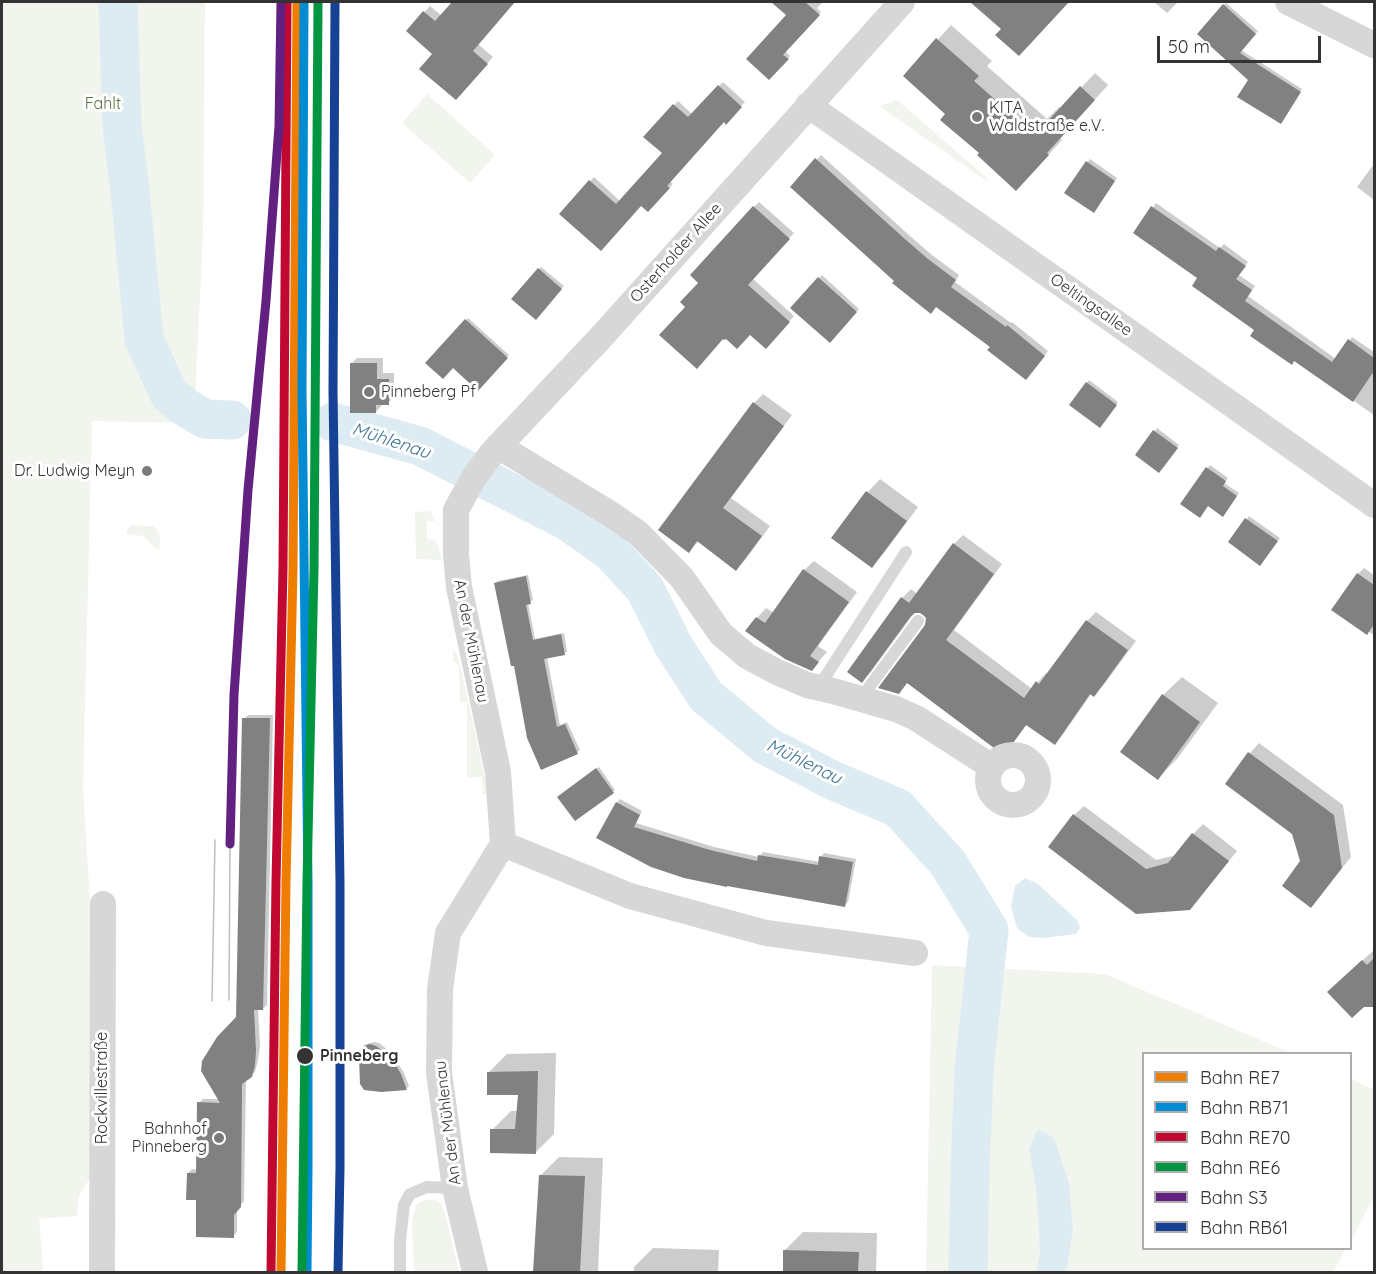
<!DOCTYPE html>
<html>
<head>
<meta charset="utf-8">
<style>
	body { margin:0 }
	#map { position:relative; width:1376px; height:1274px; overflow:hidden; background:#fff; font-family:Quicksand,sans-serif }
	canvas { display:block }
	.frame { position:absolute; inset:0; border:3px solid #333; pointer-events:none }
	.legend { position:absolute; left:1142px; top:1052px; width:210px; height:198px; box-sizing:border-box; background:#fff; border:2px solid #adadad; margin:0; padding:8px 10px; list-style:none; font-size:18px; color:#333 }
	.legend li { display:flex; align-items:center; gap:12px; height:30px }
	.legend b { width:30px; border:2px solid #adadad }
	.scale { position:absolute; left:1157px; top:36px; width:164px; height:27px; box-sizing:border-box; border:3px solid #333; border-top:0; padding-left:8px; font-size:18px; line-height:21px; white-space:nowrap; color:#333; -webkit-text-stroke:4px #fff; paint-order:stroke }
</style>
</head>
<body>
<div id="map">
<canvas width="1376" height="1274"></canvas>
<div class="frame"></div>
<ul class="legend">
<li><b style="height:8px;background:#ef7d00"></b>Bahn RE7</li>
<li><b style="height:8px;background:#008bd2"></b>Bahn RB71</li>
<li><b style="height:8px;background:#c10831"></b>Bahn RE70</li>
<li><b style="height:8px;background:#009641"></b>Bahn RE6</li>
<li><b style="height:8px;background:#622181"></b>Bahn S3</li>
<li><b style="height:8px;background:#164194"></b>Bahn RB61</li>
</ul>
<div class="scale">50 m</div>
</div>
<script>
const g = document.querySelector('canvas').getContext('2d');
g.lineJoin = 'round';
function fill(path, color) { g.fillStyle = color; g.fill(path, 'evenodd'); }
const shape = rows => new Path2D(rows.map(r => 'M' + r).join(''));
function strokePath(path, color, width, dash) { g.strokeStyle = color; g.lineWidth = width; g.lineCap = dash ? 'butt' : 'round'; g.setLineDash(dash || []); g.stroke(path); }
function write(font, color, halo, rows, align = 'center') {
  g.font = font + ' Quicksand,sans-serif'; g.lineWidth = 6; g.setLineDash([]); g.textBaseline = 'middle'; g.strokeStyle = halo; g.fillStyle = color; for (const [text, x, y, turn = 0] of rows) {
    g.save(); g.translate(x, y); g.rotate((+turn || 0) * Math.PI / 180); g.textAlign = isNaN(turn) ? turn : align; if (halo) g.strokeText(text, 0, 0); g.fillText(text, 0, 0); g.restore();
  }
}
fill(shape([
	[2,2,205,2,203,232,194,423,92,421,83,787,90,902,100,1163,79,1195,77,1216,39,1219,43,1268,42,1272,2,1272],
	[427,94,495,155,470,183,402,123],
	[897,100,987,178,988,182,879,106],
	[430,511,435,521,427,521,427,539,436,540,442,560,416,559,415,512],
	[131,525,153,526,157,530,160,537,159,551,143,536,127,534,127,530],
	[453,650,458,656,486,781,487,794,483,794,482,777,467,777,467,702,460,702,459,666,453,661],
	[932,965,1105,974,1291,1053,1144,1054,1144,1248,1346,1249,1333,1272,926,1272],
	[1351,1079,1374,1090,1374,1196,1351,1241],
	[424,1200,436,1200,441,1204,445,1213,459,1272,414,1272,412,1221,416,1205]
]), '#f1f5ed');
fill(shape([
	[1025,878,1038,884,1077,920,1080,928,1076,934,1043,938,1029,937,1017,928,1011,907,1015,886],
	[1038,1129,1054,1138,1069,1184,1073,1231,1066,1272,1036,1272,1040,1253,1039,1227,1036,1188,1029,1149]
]), '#ddebf3');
fill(shape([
	[454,2,514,2,478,44,493,57,462,92,435,53,408,31,430,6,442,16],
	[773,2,823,2,817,8,821,12,785,51,790,56,769,78,788,15],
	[972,2,1068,2,1029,45,1003,29],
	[1154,2,1178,2,1167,13],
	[1226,3,1258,31,1241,50,1302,89,1283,119,1250,80,1199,33],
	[951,25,992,61,987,66,1047,119,1059,107,1061,109,1095,73,1108,85,1060,138,1062,140,1030,175,981,153,947,114,905,76],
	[723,82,745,102,726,122,724,120,670,181,673,184,652,206,642,204,561,214,594,177,620,201,664,153,645,137,678,101,692,114],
	[821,155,910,236,932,255,959,275,955,282,1011,323,1012,322,1048,351,1030,374,937,306,897,281,792,187],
	[1090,159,1117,178,1096,208,1066,192],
	[1374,164,1374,200,1357,187],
	[759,202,794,233,752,278,794,316,771,342,687,307,700,283,754,207],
	[1156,203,1220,248,1224,244,1248,262,1239,275,1255,286,1248,296,1336,359,1352,337,1374,352,1374,415,1295,360,1257,330,1199,278,1135,233],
	[541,267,564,286,536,318,513,299],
	[822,275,859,309,830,341,792,308],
	[468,318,509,355,478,389,453,366,428,363],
	[357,358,383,358,383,373,394,373,394,397,388,403,382,403,382,405,376,412,351,364],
	[1089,380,1118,402,1102,423,1087,383],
	[763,394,792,415,731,498,770,526,746,559,736,569,699,541,689,551,754,403],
	[1157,428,1179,445,1162,469,1137,455],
	[1210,465,1228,478,1224,483,1239,493,1225,512,1209,505,1182,504],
	[880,479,918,507,884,553,871,566,834,537,868,492],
	[1249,516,1280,538,1263,561,1230,542],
	[963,535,1002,564,954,630,1032,689,1046,673,1048,674,1087,621,1096,612,1136,641,1103,686,1094,695,1092,693,1063,734,1054,743,1027,724,1016,739,1007,748,908,682,898,692,926,626,927,618,924,614,915,612,871,672,862,681,902,598,911,589,917,594,954,544],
	[814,561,857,592,818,646,827,652,812,669,747,630,757,618,766,608,774,613,804,570],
	[1364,568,1374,575,1374,635,1333,610,1358,574],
	[528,575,533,600,528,603,535,639,564,633,567,651,565,653,547,657,560,725,567,722,580,750,577,752,542,768,515,664,496,583,498,581],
	[1182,677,1218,703,1177,759,1158,778,1163,695],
	[248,715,273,715,267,1005,263,1009,258,1009,260,1046,258,1060,255,1072,246,1080,244,1201,237,1210,237,1232,233,1236,198,1199,188,1173,192,1169,198,1170,199,1103,203,1099,219,1099,237,1017,244,719],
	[1259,743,1343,805,1351,857,1320,896,1302,861,1294,833,1227,784,1250,753],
	[599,767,615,790,613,792,561,794],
	[620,799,642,811,636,823,714,847,759,857,763,852,820,862,821,857,824,853,856,859,848,902,845,905,651,866,617,803],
	[1084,806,1156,860,1176,855,1193,834,1203,824,1237,851,1199,898,1136,913,1074,815],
	[1374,950,1374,1001,1342,979],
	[374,1042,379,1043,389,1051,403,1071,409,1086,407,1088,381,1091,364,1047,367,1044],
	[556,1053,554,1134,535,1153,492,1130,511,1111,518,1111,520,1094,488,1073,507,1054],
	[559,1157,603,1158,598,1272,535,1272,540,1176],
	[803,1232,877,1233,876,1272,784,1272,784,1251],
	[653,1248,719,1250,718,1272,634,1272,634,1267]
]), '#0003');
strokePath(shape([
	[118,2,122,126,130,191,144,339,169,394,185,407,205,419,232,420],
	[333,422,420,446,567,521,610,551,645,589,673,645,706,696,765,745,832,780,898,808,948,863,989,930,974,1070,970,1171,968,1272]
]), '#ddebf3', 39);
fill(shape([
	[452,2,515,2,473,51,488,64,456,100,419,69,432,54,406,31,423,11,435,21],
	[771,2,805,2,820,15,783,55,789,59,769,80,746,59,786,15],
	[970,2,1069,2,1019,56,995,35,1001,29],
	[1223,4,1256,34,1240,53,1301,92,1281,124,1237,97,1248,80,1197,34],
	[936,38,979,76,974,81,1033,133,1044,120,1047,122,1080,86,1095,100,1047,153,1049,155,1016,191,977,155,979,153,940,120,945,114,903,76],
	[718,85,742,107,726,125,724,122,667,186,670,188,648,212,641,206,601,251,559,214,589,180,616,204,662,153,643,137,673,104,688,117],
	[815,158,906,240,928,259,956,280,951,287,1006,327,1007,325,1045,356,1026,380,987,350,990,347,936,307,931,314,892,283,894,281,790,187],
	[1086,161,1115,181,1094,213,1064,193],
	[753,206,790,239,748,285,790,322,766,349,750,335,737,349,726,339,724,340,723,339,697,369,659,335,685,307,680,302,698,283,690,275],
	[1151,206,1216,251,1219,247,1246,266,1236,279,1252,290,1245,301,1332,362,1348,339,1374,358,1374,371,1353,402,1294,361,1292,365,1250,336,1254,330,1192,286,1197,278,1133,233],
	[538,268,562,289,536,320,511,299],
	[818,277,857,312,830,343,790,308],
	[465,319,508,358,478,391,453,368,443,379,425,363],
	[350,363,377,363,377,379,389,379,389,405,376,405,376,413,350,413],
	[1086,382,1117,405,1100,428,1069,405],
	[753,402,784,426,723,508,762,536,736,571,697,541,689,553,658,530],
	[1153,430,1178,448,1159,473,1135,455],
	[1206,467,1226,481,1223,486,1237,496,1223,517,1208,506,1200,518,1180,504],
	[866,491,907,521,872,568,831,538],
	[1245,518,1278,541,1260,566,1228,542],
	[953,543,994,574,946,640,1024,698,1036,681,1039,684,1086,620,1128,650,1094,697,1090,694,1055,745,1026,725,1008,750,998,751,907,683,899,694,878,688,925,625,926,618,923,615,920,613,915,613,911,616,862,683,847,672,901,597,909,603],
	[803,569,849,602,810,656,819,662,812,671,785,659,745,631,756,617,765,623],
	[1357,573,1374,585,1374,624,1367,635,1331,610],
	[526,576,531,604,526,605,533,640,561,634,565,655,544,659,557,727,565,724,578,754,541,770,527,738,514,666,511,666,494,583],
	[1162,694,1200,722,1158,780,1120,752],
	[242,718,270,718,263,1010,254,1010,256,1051,255,1065,252,1077,242,1084,241,1207,234,1215,234,1238,196,1237,196,1200,186,1200,187,1173,196,1173,197,1102,220,1103,201,1071,202,1061,217,1037,236,1017],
	[1248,752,1334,815,1342,868,1311,908,1282,886,1300,861,1292,834,1225,784],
	[596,768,614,793,575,821,557,797],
	[616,802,640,815,634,827,710,850,757,861,758,855,818,865,819,856,853,862,845,907,727,886,727,887,684,878,651,867,596,838],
	[1073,814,1146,869,1168,863,1192,833,1229,861,1190,910,1136,914,1048,847],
	[1374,958,1374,1007,1364,1007,1352,1018,1327,992,1362,960,1367,965],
	[370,1044,376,1046,387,1054,394,1062,401,1074,407,1090,381,1092,364,1090,360,1084,359,1058,363,1046],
	[538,1071,536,1154,490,1153,490,1129,515,1129,518,1095,487,1095,487,1072],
	[539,1175,585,1176,580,1272,533,1272],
	[783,1250,859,1252,858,1272,783,1272]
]), '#818181');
strokePath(shape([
	[818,688,906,552],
	[861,698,918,621],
	[400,1272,400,1240,404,1205,410,1194,427,1187,455,1188]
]), '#d7d7d7', 12);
strokePath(shape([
	[1288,2,1374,45],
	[808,105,1374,505],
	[498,446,609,513,638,533,682,578,721,634,747,656,777,672,807,685,833,691,896,709,916,718,992,767],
	'988 780a25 25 0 1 1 50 0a25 25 0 1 1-50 0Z',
	[503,844,630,896,766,933,915,953],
	[102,1272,103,904],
	[475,1272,455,1188,439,1073,440,989,448,933,503,844,498,772,459,587,456,555,456,510,473,479,492,453,603,335,902,2]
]), '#d7d7d7', 26);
strokePath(shape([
	[229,1000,230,844],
	[212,1001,215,840]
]), '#bebebe', 1.5);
strokePath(shape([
	[281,1272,286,881,293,569,297,2]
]), '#ef7d00', 9);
strokePath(shape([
	[304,2,302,391,308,883,308,1168,307,1272]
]), '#008bd2', 9);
strokePath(shape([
	[271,1272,276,881,283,569,287,2]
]), '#c10831', 9);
strokePath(shape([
	[302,1272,307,881,314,569,318,2]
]), '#009641', 9);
strokePath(shape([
	[230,844,234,695,248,490,266,301,279,126,281,2]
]), '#622181', 9);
strokePath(shape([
	[335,2,333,391,340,883,340,1168,338,1272]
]), '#164194', 9);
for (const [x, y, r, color] of [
	[977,117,6,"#7a7a7a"],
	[369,392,6,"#7a7a7a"],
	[147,471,6,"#7a7a7a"],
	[305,1056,9,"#333"],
	[219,1138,6,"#7a7a7a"]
]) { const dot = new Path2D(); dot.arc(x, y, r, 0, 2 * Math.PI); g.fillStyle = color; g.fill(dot); strokePath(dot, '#fff', 2); }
write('16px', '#56703f', '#fff', [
	["Fahlt",103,104]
]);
write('16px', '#333', '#fff', [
	["KITA",989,108],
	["Waldstraße e.V.",989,126],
	["Pinneberg Pf",381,392],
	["Dr. Ludwig Meyn",135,471,"right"],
	["Bahnhof",207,1129,"right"],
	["Pinneberg",207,1147,"right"]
], 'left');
write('16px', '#333', '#fff', [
	["Osterholder Allee",676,253,-48],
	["Oeltingsallee",1091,305,35],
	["An der Mühlenau",471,641,79],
	["Rockvillestraße",102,1088,-90],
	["An der Mühlenau",448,1123,-97]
]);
write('bold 16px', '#333', '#fff', [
	["Pinneberg",320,1056]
], 'left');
write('italic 18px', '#3f7597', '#fff', [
	["Mühlenau",391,441,18],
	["Mühlenau",804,762,26]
]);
</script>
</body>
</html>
